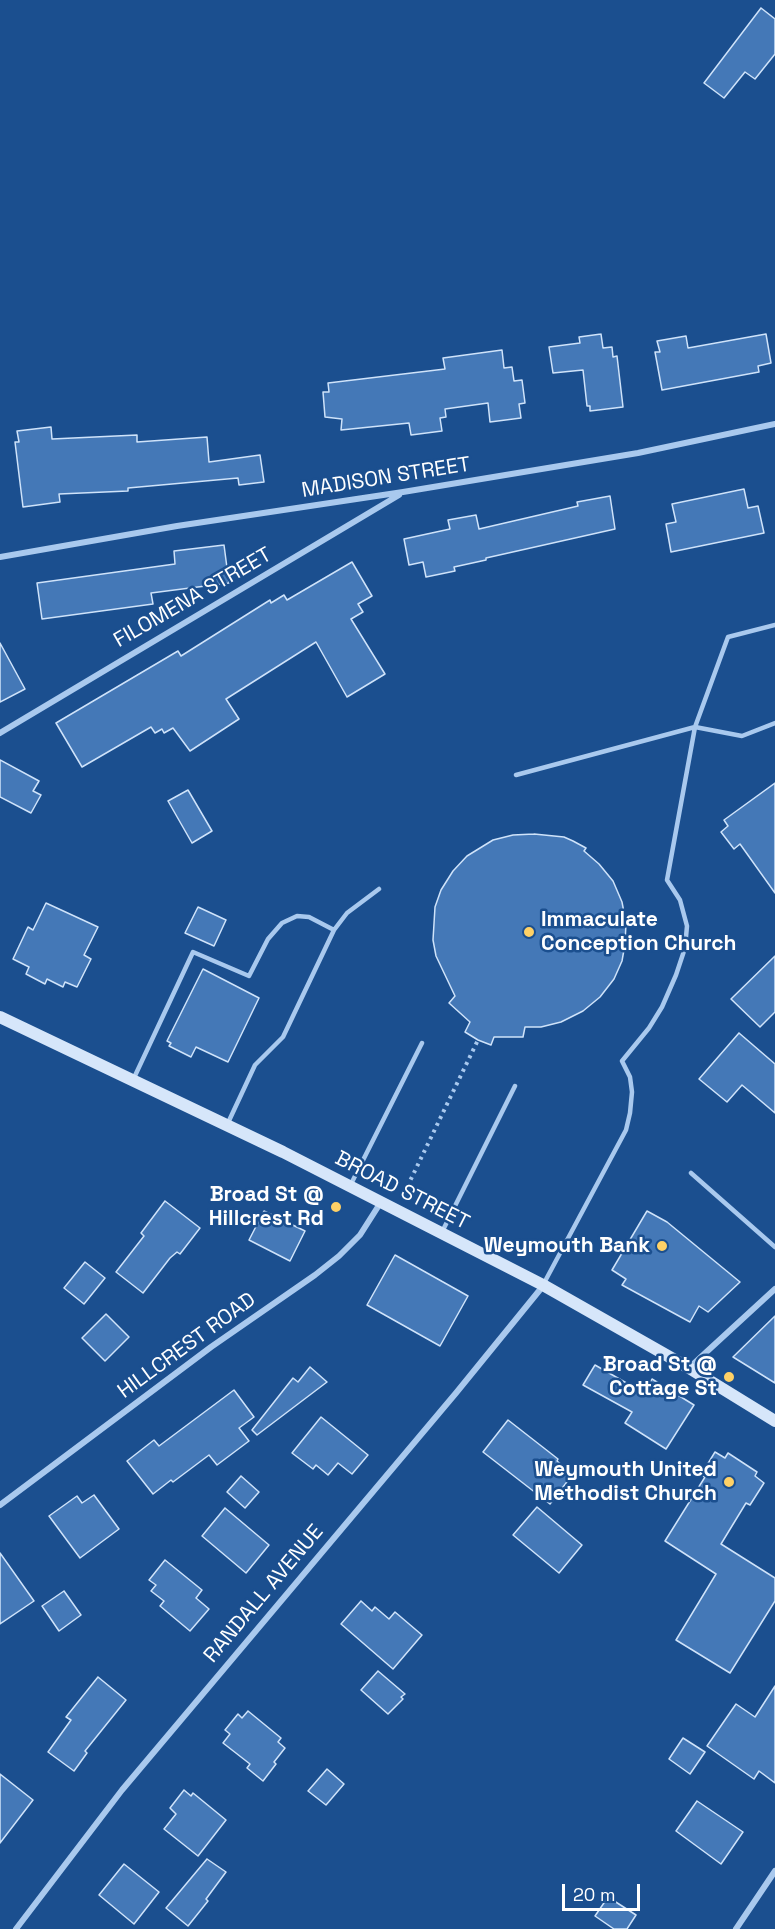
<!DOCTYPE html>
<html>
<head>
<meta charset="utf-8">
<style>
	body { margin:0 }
	#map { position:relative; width:775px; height:1929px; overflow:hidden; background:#1b4f8f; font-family:"Space Grotesk",sans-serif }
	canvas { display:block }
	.scale { position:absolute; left:562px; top:1884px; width:78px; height:27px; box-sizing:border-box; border:3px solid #fff; border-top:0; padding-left:8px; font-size:18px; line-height:21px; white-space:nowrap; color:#fff; -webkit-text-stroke:4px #1b4f8f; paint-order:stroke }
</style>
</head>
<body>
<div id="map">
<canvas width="775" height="1929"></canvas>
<div class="scale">20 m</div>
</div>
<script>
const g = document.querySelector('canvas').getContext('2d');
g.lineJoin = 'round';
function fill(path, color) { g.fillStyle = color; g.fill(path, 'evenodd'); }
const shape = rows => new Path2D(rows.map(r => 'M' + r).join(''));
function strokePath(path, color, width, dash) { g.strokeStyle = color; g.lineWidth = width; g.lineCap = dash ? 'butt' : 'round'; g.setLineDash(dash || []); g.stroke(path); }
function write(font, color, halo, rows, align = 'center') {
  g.font = font + ' "Space Grotesk",sans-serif'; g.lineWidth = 5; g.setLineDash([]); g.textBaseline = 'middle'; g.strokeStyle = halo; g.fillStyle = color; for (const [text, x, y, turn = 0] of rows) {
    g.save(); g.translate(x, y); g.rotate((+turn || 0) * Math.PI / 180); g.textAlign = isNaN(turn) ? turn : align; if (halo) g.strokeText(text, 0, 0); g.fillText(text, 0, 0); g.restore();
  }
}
const building = shape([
	[761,8,775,19,775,54,755,79,745,72,724,98,704,83,761,8],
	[601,334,603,348,612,347,613,357,617,356,623,407,590,411,590,406,587,406,583,370,553,373,549,347,580,343,579,337,601,334],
	[766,334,771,363,758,366,759,372,662,390,655,352,660,352,657,341,686,336,688,348,766,334],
	[502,350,504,368,512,367,514,381,522,380,525,403,519,404,521,418,490,422,488,403,445,409,446,417,440,418,442,431,411,435,409,423,341,430,342,419,325,417,323,392,329,392,328,383,445,369,443,358,502,350],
	[51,427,52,439,137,435,137,442,207,437,209,462,260,455,264,482,239,485,238,478,128,488,128,491,59,494,60,502,23,507,15,442,19,442,17,431,51,427],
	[744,489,748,508,758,506,764,533,671,552,666,524,676,522,672,504,744,489],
	[610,496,615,529,486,558,486,560,454,567,455,571,426,577,423,562,409,565,404,539,450,529,448,520,476,515,479,529,578,506,577,502,610,496],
	[224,545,229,583,151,593,153,604,42,619,37,583,175,564,174,551,224,545],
	[352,562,372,596,358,604,363,612,351,619,385,674,347,697,316,642,226,699,239,719,190,751,173,728,164,733,162,729,155,733,151,727,82,767,56,723,178,651,181,656,270,600,271,603,284,595,287,600,352,562],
	[0,643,25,689,0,702,0,643],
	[0,760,39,781,33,791,41,795,31,813,0,797,0,760],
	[775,783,775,893,740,844,734,849,721,832,728,826,724,820,775,783],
	[188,790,212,831,192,843,168,801,188,790],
	[534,834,564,837,573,841,586,848,584,851,599,864,613,881,622,902,626,923,625,944,622,961,614,979,600,997,583,1011,561,1022,541,1027,525,1027,523,1037,494,1037,491,1045,478,1040,465,1032,470,1022,449,1003,455,996,436,956,433,940,435,907,441,890,453,871,467,856,493,840,513,835,534,834],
	[46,903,98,927,84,955,91,959,77,987,65,982,63,987,47,979,45,984,26,974,29,967,13,959,28,927,33,930,46,903],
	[198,907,226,920,214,946,185,933,198,907],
	[775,956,775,1012,760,1027,731,999,775,956],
	[203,969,259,998,228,1062,196,1047,191,1057,169,1046,171,1043,167,1041,203,969],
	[739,1033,775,1064,775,1113,742,1085,727,1102,699,1079,739,1033],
	[165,1201,200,1228,180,1254,177,1252,170,1258,143,1293,116,1272,144,1236,141,1233,165,1201],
	[264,1211,305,1231,290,1261,249,1240,264,1211],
	[647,1211,667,1222,740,1282,708,1312,699,1306,690,1322,622,1285,626,1279,612,1270,647,1211],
	[395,1255,468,1296,440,1346,367,1305,395,1255],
	[85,1262,105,1278,84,1304,64,1288,85,1262],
	[106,1314,129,1337,105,1361,82,1338,106,1314],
	[775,1316,775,1383,733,1357,775,1316],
	[595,1365,644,1393,652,1379,694,1405,666,1449,625,1423,632,1412,583,1385,595,1365],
	[310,1367,327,1382,257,1435,252,1430,293,1378,298,1382,310,1367],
	[234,1390,254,1417,239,1428,249,1441,217,1465,209,1455,173,1482,171,1480,153,1494,127,1461,154,1440,159,1446,234,1390],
	[321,1417,368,1455,352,1474,338,1463,328,1475,316,1465,313,1469,292,1453,321,1417],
	[508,1420,558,1459,557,1461,573,1474,550,1504,483,1452,508,1420],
	[715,1452,725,1458,728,1453,757,1472,755,1476,764,1483,750,1505,746,1503,721,1544,775,1578,775,1601,730,1673,676,1640,716,1574,665,1541,705,1477,701,1475,715,1452],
	[241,1476,259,1492,245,1508,227,1492,241,1476],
	[94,1495,119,1529,80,1558,49,1516,77,1496,82,1503,94,1495],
	[537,1507,582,1545,559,1573,513,1535,537,1507],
	[225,1508,269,1545,246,1573,202,1536,225,1508],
	[0,1553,34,1601,0,1624,0,1553],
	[165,1560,202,1590,196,1598,209,1609,190,1631,160,1606,164,1601,151,1591,156,1585,149,1580,165,1560],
	[64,1591,81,1615,59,1631,42,1606,64,1591],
	[361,1601,372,1611,375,1607,389,1619,395,1612,422,1635,393,1669,341,1624,361,1601],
	[378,1671,405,1694,401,1697,403,1699,388,1714,361,1690,378,1671],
	[98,1677,126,1700,85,1751,87,1753,74,1771,48,1752,71,1720,66,1717,98,1677],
	[775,1686,775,1783,759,1771,754,1779,707,1746,736,1704,755,1717,775,1686],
	[248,1711,281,1738,278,1742,285,1748,274,1762,276,1764,263,1781,247,1768,250,1764,223,1743,230,1734,225,1730,238,1714,242,1718,248,1711],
	[683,1738,705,1752,690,1774,669,1759,683,1738],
	[327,1769,344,1784,326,1805,308,1791,327,1769],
	[0,1774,33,1800,0,1843,0,1774],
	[184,1790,191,1796,193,1793,226,1820,198,1856,164,1829,176,1814,170,1808,184,1790],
	[697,1801,743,1832,721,1864,676,1831,697,1801],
	[207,1859,226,1872,206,1899,208,1901,188,1926,166,1908,207,1859],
	[124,1864,159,1892,134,1924,99,1895,124,1864],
	[608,1897,636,1915,627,1929,614,1929,595,1916,608,1897]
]);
fill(building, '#4478b7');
strokePath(building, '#cfe3fa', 1.5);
strokePath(shape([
	[406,1194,410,1181,478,1040]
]), '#a9c9ee', 4, [3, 4.5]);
strokePath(shape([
	[516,775,695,727,728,637,775,625],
	[133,1080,193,952,249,976,268,939,282,923,297,916,309,917,334,930],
	[227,1125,255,1065,283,1037,334,930,347,913,379,889],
	[691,1173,775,1247],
	[350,1186,422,1043],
	[442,1232,515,1086],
	[543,1285,626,1130,630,1113,632,1092,630,1077,622,1061,649,1028,662,1007,676,975,685,948,687,926,680,900,667,880,695,727,742,736,775,723]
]), '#a9c9ee', 4.5);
strokePath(shape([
	[0,557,177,526,403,492,638,453,775,424],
	[0,733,399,495],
	[689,1368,775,1289],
	[0,1505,211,1347,315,1275,339,1256,360,1235,381,1202],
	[16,1929,122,1790,456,1393,543,1286],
	[736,1929,775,1871]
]), '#a9c9ee', 6);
strokePath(shape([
	[0,1017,283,1152,543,1285,689,1368,775,1421]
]), '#d6e6fa', 12);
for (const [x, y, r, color] of [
	[529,932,6,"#ffd166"],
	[336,1207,6,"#ffd166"],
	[662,1246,6,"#ffd166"],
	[729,1377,6,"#ffd166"],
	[729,1482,6,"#ffd166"]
]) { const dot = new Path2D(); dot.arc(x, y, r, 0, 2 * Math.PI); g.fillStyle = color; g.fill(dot); strokePath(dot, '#1b4f8f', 2); }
write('21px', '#fff', '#1b4f8f', [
	["MADISON STREET",386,478,-9],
	["FILOMENA STREET",193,598,-30],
	["BROAD STREET",402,1191,27],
	["HILLCREST ROAD",187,1346,-36],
	["RANDALL AVENUE",264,1594,-50]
]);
write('bold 21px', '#fff', '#1b4f8f', [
	["Immaculate",541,920,"left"],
	["Conception Church",541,944,"left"],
	["Broad St @",324,1195],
	["Hillcrest Rd",324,1219],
	["Weymouth Bank",650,1246],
	["Broad St @",717,1365],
	["Cottage St",717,1389],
	["Weymouth United",717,1470],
	["Methodist Church",717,1494]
], 'right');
</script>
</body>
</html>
